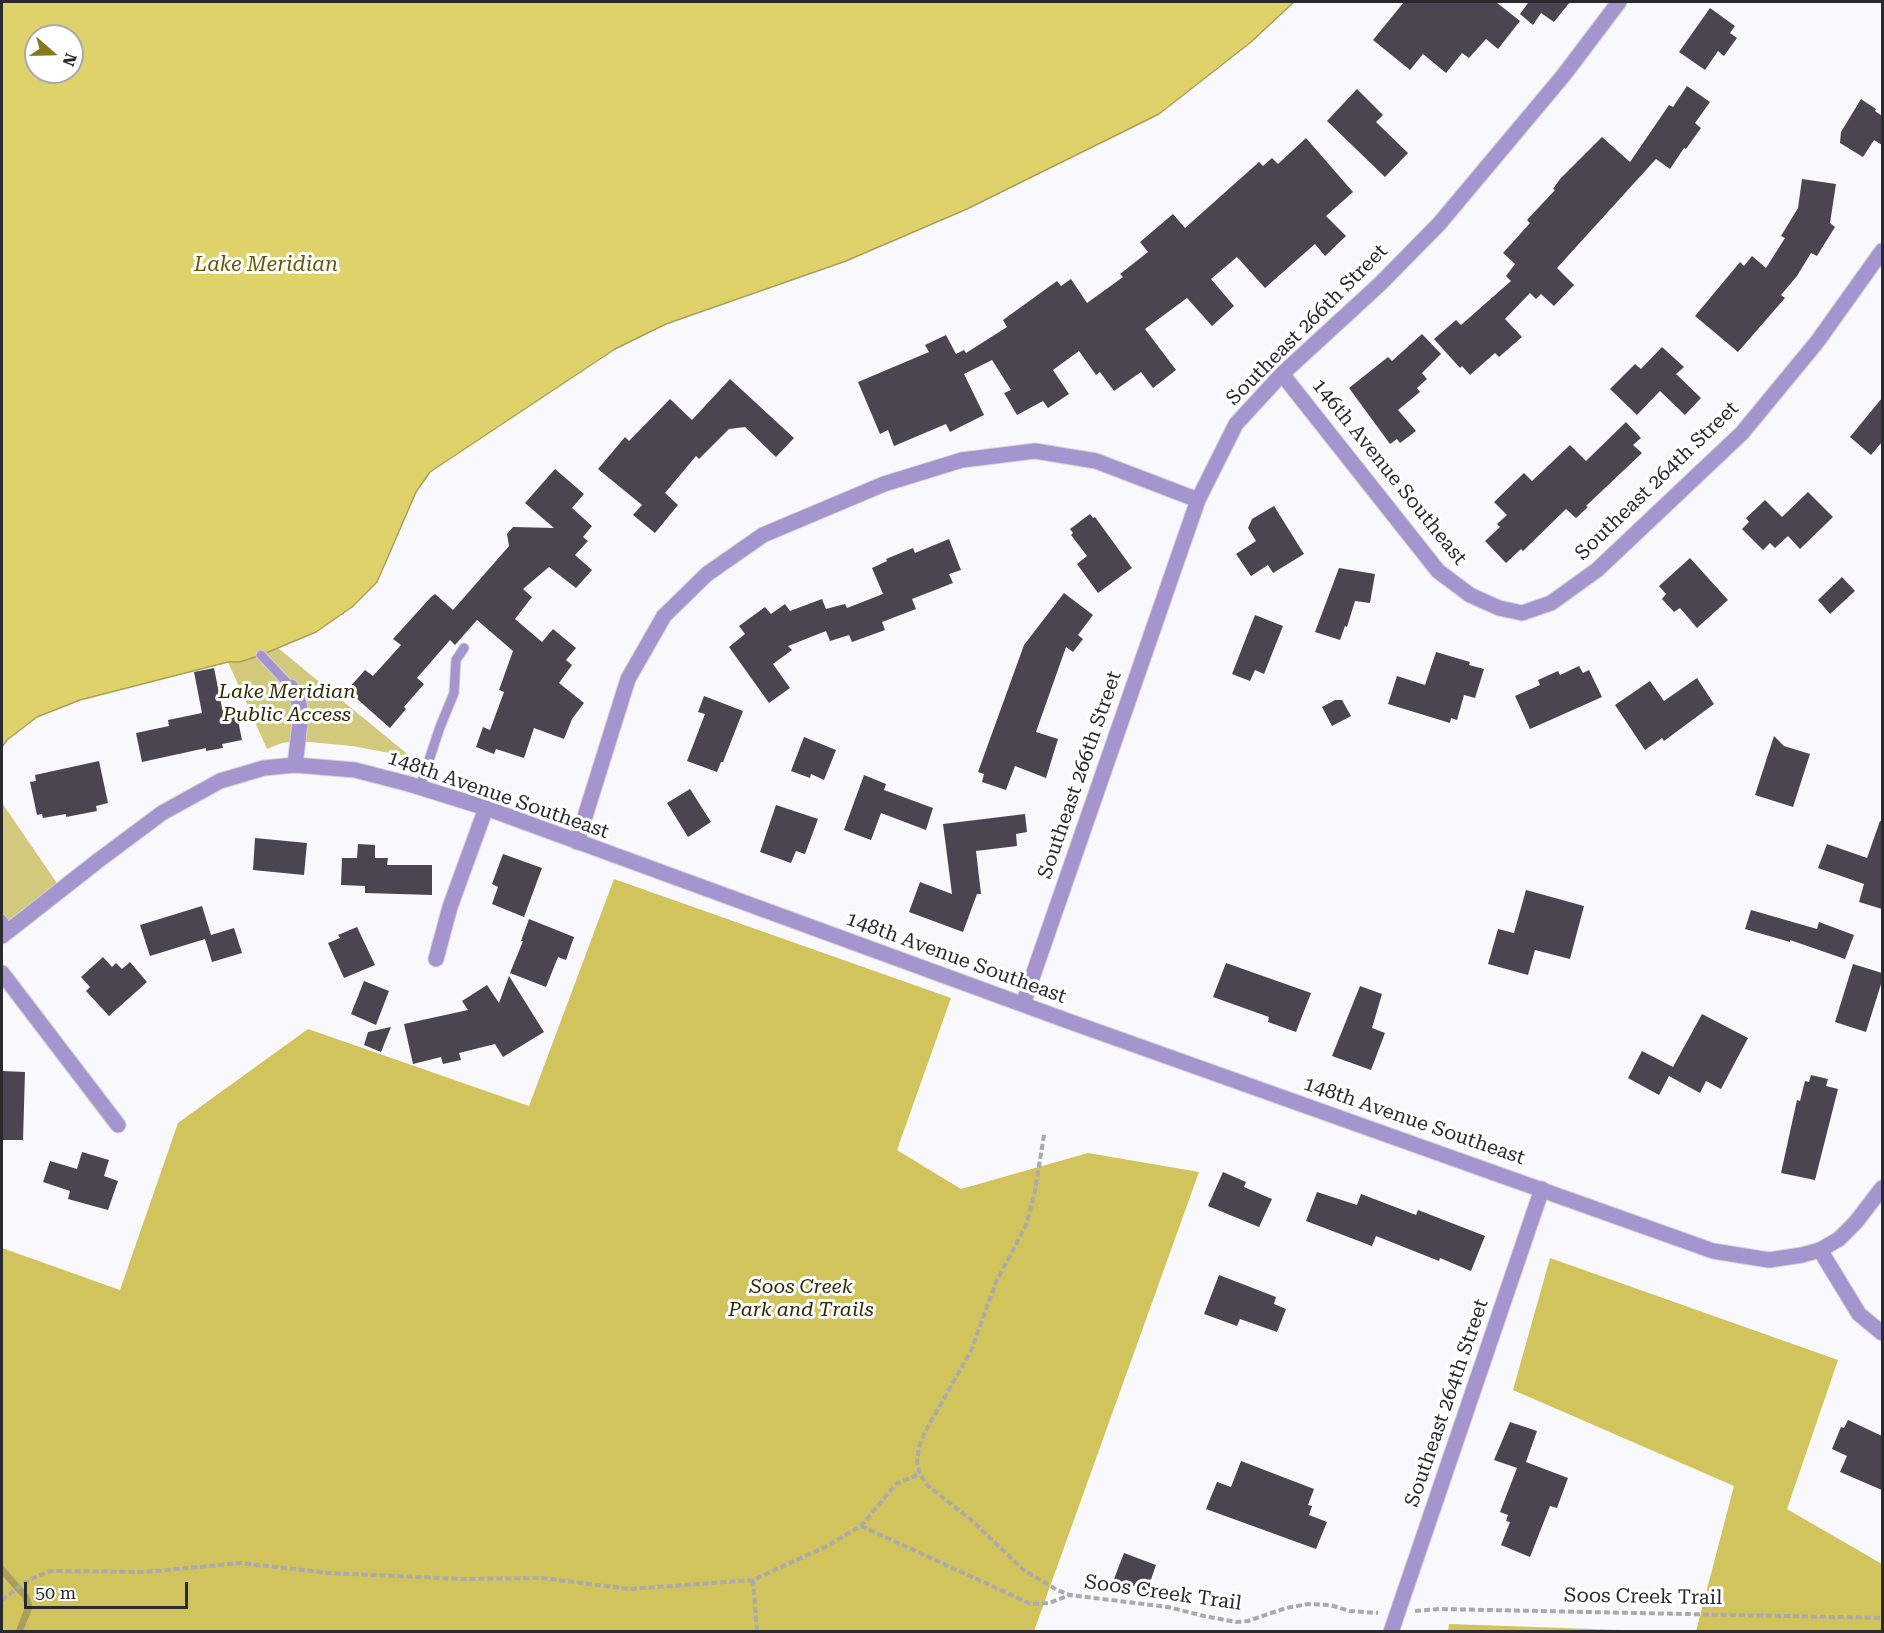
<!DOCTYPE html>
<html>
<head>
<meta charset="utf-8">
<style>
	body { margin:0 }
	#map { position:relative; width:1884px; height:1633px; overflow:hidden; background:#f9f8fd; font-family:"Roboto Serif",serif }
	canvas { display:block }
	.frame { position:absolute; inset:0; border:3px solid #2a292e; pointer-events:none }
	.north { position:absolute; left:24px; top:24px; width:60px; height:60px; box-sizing:border-box; background:#fff; border:2px solid #aaa9ab; border-radius:50%; rotate:110deg; font-size:16px; font-weight:700; line-height:24px; text-align:center; color:#2a292e }
	.north::after { content:''; display:block; margin:auto; width:21px; height:27px; background:#85791f; clip-path:polygon(50% 0,100% 100%,50% 72%,0 100%) }
	.scale { position:absolute; left:24px; top:1582px; width:164px; height:27px; box-sizing:border-box; border:3px solid #2a292e; border-top:0; padding-left:8px; font-size:18px; line-height:21px; white-space:nowrap; color:#2a292e; -webkit-text-stroke:4px #fff; paint-order:stroke }
</style>
</head>
<body>
<div id="map">
<canvas width="1884" height="1633"></canvas>
<div class="frame"></div>
<div class="north">N</div>
<div class="scale">50 m</div>
</div>
<script>
const g = document.querySelector('canvas').getContext('2d');
g.lineJoin = 'round';
function fill(path, color) { g.fillStyle = color; g.fill(path, 'evenodd'); }
const shape = rows => new Path2D(rows.map(r => 'M' + r).join(''));
function strokePath(path, color, width, dash) { g.strokeStyle = color; g.lineWidth = width; g.lineCap = dash ? 'butt' : 'round'; g.setLineDash(dash || []); g.stroke(path); }
function write(font, color, halo, rows, align = 'center') {
  g.font = font + ' "Roboto Serif",serif'; g.lineWidth = 6; g.setLineDash([]); g.textBaseline = 'middle'; g.strokeStyle = halo; g.fillStyle = color; for (const [text, x, y, turn = 0] of rows) {
    g.save(); g.translate(x, y); g.rotate((+turn || 0) * Math.PI / 180); g.textAlign = isNaN(turn) ? turn : align; if (halo) g.strokeText(text, 0, 0); g.fillText(text, 0, 0); g.restore();
  }
}
fill(shape([
	[278,648,411,757,352,746,298,741,282,743,267,749,228,662,240,662],
	[2,803,61,889,2,936]
]), '#d3c97d');
fill(shape([
	[614,879,951,998,897,1150,961,1189,1088,1153,1199,1172,1034,1631,2,1631,2,1248,120,1290,178,1123,308,1029,529,1106],
	[1550,1258,1838,1360,1787,1509,1882,1564,1882,1631,1696,1631,1734,1486,1513,1390],
	[1449,1624,1649,1631,1448,1631]
]), '#d2c45d');
const water = shape([
	[2,2,1294,2,1251,42,1159,114,967,209,846,261,666,324,615,349,430,472,416,492,377,582,352,607,316,632,261,655,240,662,228,662,80,700,37,717,7,740,2,747,2,2],
	[36,36,72,36,72,72,36,72,36,36]
]);
fill(water, '#e0d26b');
strokePath(water, '#a99f59', 1.5);
strokePath(shape([
	[2,1570,26,1597,29,1607,19,1632]
]), '#a99f59', 7);
fill(shape([
	[1404,2,1496,2,1520,21,1498,49,1486,39,1469,58,1462,53,1446,73,1423,54,1410,70,1373,40],
	[1526,2,1570,2,1554,22,1541,13,1533,25,1520,14,1528,3],
	[1710,8,1735,26,1730,33,1737,38,1724,56,1718,51,1705,70,1679,52],
	[1687,86,1710,102,1695,123,1701,128,1686,149,1684,148,1670,169,1656,159,1557,268,1574,285,1554,306,1541,294,1536,299,1530,293,1505,319,1522,337,1499,357,1495,353,1470,375,1462,366,1460,368,1434,339,1456,320,1461,325,1511,281,1506,276,1515,264,1503,253,1530,223,1527,220,1555,190,1553,189,1560,179,1602,137,1630,162,1669,105,1673,107],
	[1357,89,1383,115,1376,122,1408,153,1385,177,1327,121],
	[1861,99,1876,109,1875,111,1882,116,1882,145,1874,140,1863,157,1840,143,1841,132],
	[1306,138,1353,192,1326,216,1346,236,1325,256,1315,244,1265,288,1237,257,1211,279,1234,306,1212,326,1187,298,1145,329,1176,370,1153,388,1141,372,1114,391,1100,372,1096,375,1079,351,1053,370,1069,394,1048,408,1043,401,1017,415,1004,393,1011,390,992,360,964,374,984,415,950,432,946,424,894,446,888,430,880,434,858,382,929,352,925,345,946,335,956,354,964,350,966,353,1007,327,1003,320,1057,281,1061,286,1071,279,1087,303,1123,277,1120,274,1148,252,1140,242,1173,214,1185,228,1259,162,1263,166,1272,158,1278,164],
	[1802,179,1836,184,1830,223,1835,227,1817,256,1811,253,1797,276,1781,295,1785,298,1738,352,1695,316,1740,262,1744,266,1752,256,1766,268,1785,238,1781,236,1798,208],
	[1422,334,1441,354,1422,373,1427,379,1417,388,1420,392,1398,410,1416,431,1400,443,1397,439,1390,444,1349,388,1388,357,1392,361],
	[1662,347,1684,367,1676,374,1701,398,1685,415,1660,391,1637,415,1610,389,1635,364,1641,369],
	[730,379,794,438,776,457,745,427,729,429,699,459,696,456,665,493,678,505,655,533,633,515,642,505,598,469,625,437,629,441,670,399,692,420],
	[1882,398,1882,442,1871,455,1850,437],
	[1626,422,1641,438,1633,445,1642,453,1586,506,1588,507,1576,518,1566,509,1523,551,1521,549,1506,563,1485,541,1500,527,1497,524,1507,515,1494,502,1524,473,1532,481,1570,445,1586,461],
	[555,469,584,494,572,508,592,526,583,537,588,541,575,555,592,570,576,588,549,567,523,589,532,597,515,619,542,642,553,629,576,648,566,660,572,665,559,683,584,703,572,719,564,739,534,728,524,758,496,749,494,754,476,747,483,727,490,730,504,692,499,690,513,651,477,620,455,645,450,640,417,678,424,684,404,707,406,709,390,728,347,690,365,670,373,676,401,645,393,639,431,597,435,594,453,610,509,546,507,534,513,527,554,528,525,503],
	[1808,492,1833,517,1800,549,1788,536,1775,548,1770,543,1763,550,1742,529,1749,522,1746,518,1765,500,1782,517],
	[1274,506,1304,554,1273,573,1268,565,1251,576,1236,554,1256,541,1248,528,1252,519],
	[1090,514,1093,518,1095,517,1132,568,1098,593,1077,564,1087,556,1071,535,1073,533,1070,529],
	[949,539,961,570,949,574,953,583,912,599,916,609,882,622,885,630,852,642,849,635,830,641,826,631,788,646,792,650,773,664,790,688,769,703,729,647,745,634,739,626,765,607,771,614,785,604,790,611,822,599,826,609,845,604,847,608,883,594,872,568,887,561,886,559,913,548,915,553],
	[1690,558,1728,600,1697,628,1680,608,1674,612,1662,599,1666,594,1659,586],
	[1339,568,1375,574,1370,603,1355,601,1347,627,1345,626,1340,640,1315,632],
	[1842,577,1855,591,1830,614,1818,600],
	[1064,593,1093,615,1078,635,1083,639,1073,652,1066,647,1036,732,1058,739,1046,778,1015,766,1006,790,982,782,984,774,978,772,1024,645],
	[1255,615,1283,626,1264,674,1255,670,1250,681,1232,674],
	[1436,652,1470,662,1469,665,1484,669,1475,698,1464,695,1457,720,1451,718,1450,723,1388,704,1397,676,1425,685],
	[1579,666,1583,673,1589,670,1602,697,1530,729,1515,696,1540,685,1538,680,1558,671,1560,675],
	[214,668,222,708,235,706,242,740,222,744,223,748,206,751,206,748,142,762,136,733,169,726,168,720,202,713,194,672],
	[1697,678,1714,704,1664,741,1662,738,1645,750,1615,705,1650,681,1664,701],
	[704,696,743,711,723,762,721,762,717,772,687,761,705,714,698,712],
	[1335,700,1342,700,1351,716,1332,726,1322,707],
	[1774,736,1784,746,1810,754,1793,807,1755,795],
	[804,737,836,750,824,780,811,774,810,778,791,771],
	[99,761,108,803,96,806,97,811,66,817,66,814,43,818,42,814,37,815,30,782,36,781,35,775],
	[864,775,886,784,884,790,933,808,926,830,881,813,871,840,844,830],
	[690,789,711,822,688,837,667,803],
	[776,805,818,819,805,854,796,851,791,863,760,852],
	[1025,814,1027,832,1016,834,1017,846,976,851,981,894,977,894,963,932,909,912,920,882,952,894,943,824],
	[1880,821,1882,821,1882,909,1859,902,1864,884,1818,868,1827,844,1867,858],
	[255,838,307,843,304,875,253,870],
	[358,844,375,845,375,858,388,858,387,865,432,865,432,895,365,893,365,886,341,885,342,858,357,858],
	[503,854,542,868,524,917,492,904,498,887,492,884],
	[1526,890,1584,906,1570,959,1535,950,1528,975,1488,964,1498,929,1514,933],
	[202,906,211,935,234,928,242,953,212,962,205,939,150,956,140,925],
	[1751,910,1817,929,1819,922,1854,935,1845,959,1790,940,1790,942,1745,929],
	[529,919,574,937,566,960,558,957,546,987,510,973,523,941,521,941],
	[357,927,375,965,344,978,328,943,340,938,338,935],
	[103,957,112,967,116,963,122,969,130,962,147,982,109,1016,86,991,90,987,81,977],
	[1226,963,1311,993,1296,1032,1268,1022,1269,1017,1213,997],
	[1853,964,1882,973,1882,981,1866,1032,1835,1022],
	[509,976,544,1032,503,1057,495,1044,459,1053,461,1060,443,1064,441,1057,413,1064,404,1024,468,1010,462,1001,487,985,499,1003],
	[364,981,389,991,376,1025,351,1014],
	[1360,986,1382,994,1372,1028,1385,1033,1371,1070,1332,1056],
	[1702,1014,1748,1038,1721,1089,1706,1081,1700,1093,1669,1076,1659,1095,1628,1078,1642,1051,1673,1067],
	[391,1027,381,1052,364,1045,368,1032],
	[2,1071,25,1072,23,1140,2,1140],
	[1811,1075,1828,1079,1826,1086,1838,1089,1815,1180,1781,1173,1797,1100,1800,1101,1805,1081,1809,1082],
	[82,1152,109,1160,104,1176,118,1181,108,1210,68,1199,70,1191,43,1182,50,1161,77,1169],
	[1223,1172,1246,1182,1244,1187,1272,1199,1259,1227,1208,1206],
	[1317,1192,1357,1205,1361,1194,1416,1215,1418,1210,1485,1236,1471,1271,1440,1258,1439,1261,1376,1236,1372,1246,1306,1221],
	[1219,1275,1276,1297,1274,1304,1286,1309,1277,1332,1240,1319,1237,1326,1204,1314],
	[1848,1420,1882,1436,1882,1490,1840,1472,1847,1456,1832,1449,1841,1427,1844,1428],
	[1510,1422,1537,1431,1526,1462,1568,1478,1557,1508,1550,1506,1530,1557,1501,1545,1510,1522,1506,1521,1508,1515,1500,1512,1517,1468,1494,1460],
	[1241,1461,1314,1489,1308,1505,1312,1506,1309,1515,1327,1522,1316,1549,1206,1509,1217,1482,1231,1487],
	[1124,1553,1156,1565,1147,1591,1114,1579]
]), '#494651');
const service = shape([
	[261,655,291,687],
	[420,787,440,727,454,693,456,660,464,648],
	[2,919,9,930]
]);
const minor = shape([
	[1282,374,1438,571,1470,595,1499,608,1522,613,1551,603,1597,570,1742,433,1817,342,1882,251],
	[291,687,298,699,301,714,295,765],
	[577,842,628,679,664,616,707,574,763,535,884,484,962,460,1035,451,1096,461,1198,500],
	[436,959,450,907,486,808],
	[2,973,118,1125],
	[1023,1004,1198,500,1236,424,1282,374,1380,284,1439,224,1563,76,1619,2],
	[1820,1250,1859,1314,1882,1333],
	[1391,1632,1542,1189]
]);
const tertiary = shape([
	[2,936,99,860,162,813,220,781,264,768,295,765,355,770,409,784,486,808,1068,1021,1713,1251,1769,1260,1802,1255,1820,1250,1839,1239,1856,1222,1882,1188]
]);
strokePath(service, '#d4d3d8', 11);
strokePath(minor, '#d4d3d8', 17);
strokePath(tertiary, '#d4d3d8', 17);
strokePath(shape([
	[1044,1135,1035,1191,1027,1223,996,1282,971,1351,925,1432,919,1447,917,1461,920,1474,928,1486,970,1519,1025,1571,1057,1590,1070,1595,1168,1607,1204,1616,1236,1622,1248,1621,1286,1608,1308,1604,1330,1605,1350,1611,1378,1613],
	[861,1526,1031,1604,1049,1603,1070,1595],
	[753,1580,757,1632],
	[2,1600,30,1579,51,1571,145,1572,241,1563,329,1573,461,1579,542,1578,630,1589,753,1580,825,1547,861,1526,896,1484,920,1474],
	[1415,1611,1440,1609,1882,1618]
]), '#aaa9ae', 4, [6, 3]);
strokePath(service, '#a595ce', 9);
strokePath(minor, '#a595ce', 15);
strokePath(tertiary, '#a595ce', 15);
write('20px', '#2a292e', '#fff', [
	["Southeast 266th Street",1307,325,-45],
	["146th Avenue Southeast",1389,472,51],
	["Southeast 264th Street",1657,481,-44],
	["Southeast 266th Street",1080,775,-71],
	["148th Avenue Southeast",498,795,19],
	["148th Avenue Southeast",956,958,20],
	["148th Avenue Southeast",1414,1121,19],
	["Southeast 264th Street",1447,1403,-71],
	["Soos Creek Trail",1163,1593,8],
	["Soos Creek Trail",1643,1597,1]
]);
write('italic 20px', '#302a00', '#fff', [
	["Lake Meridian",287,692],
	["Public Access",287,715],
	["Soos Creek",801,1287],
	["Park and Trails",801,1310]
]);
write('italic 21px', '#635907', '#fff', [
	["Lake Meridian",266,265]
]);
</script>
</body>
</html>
